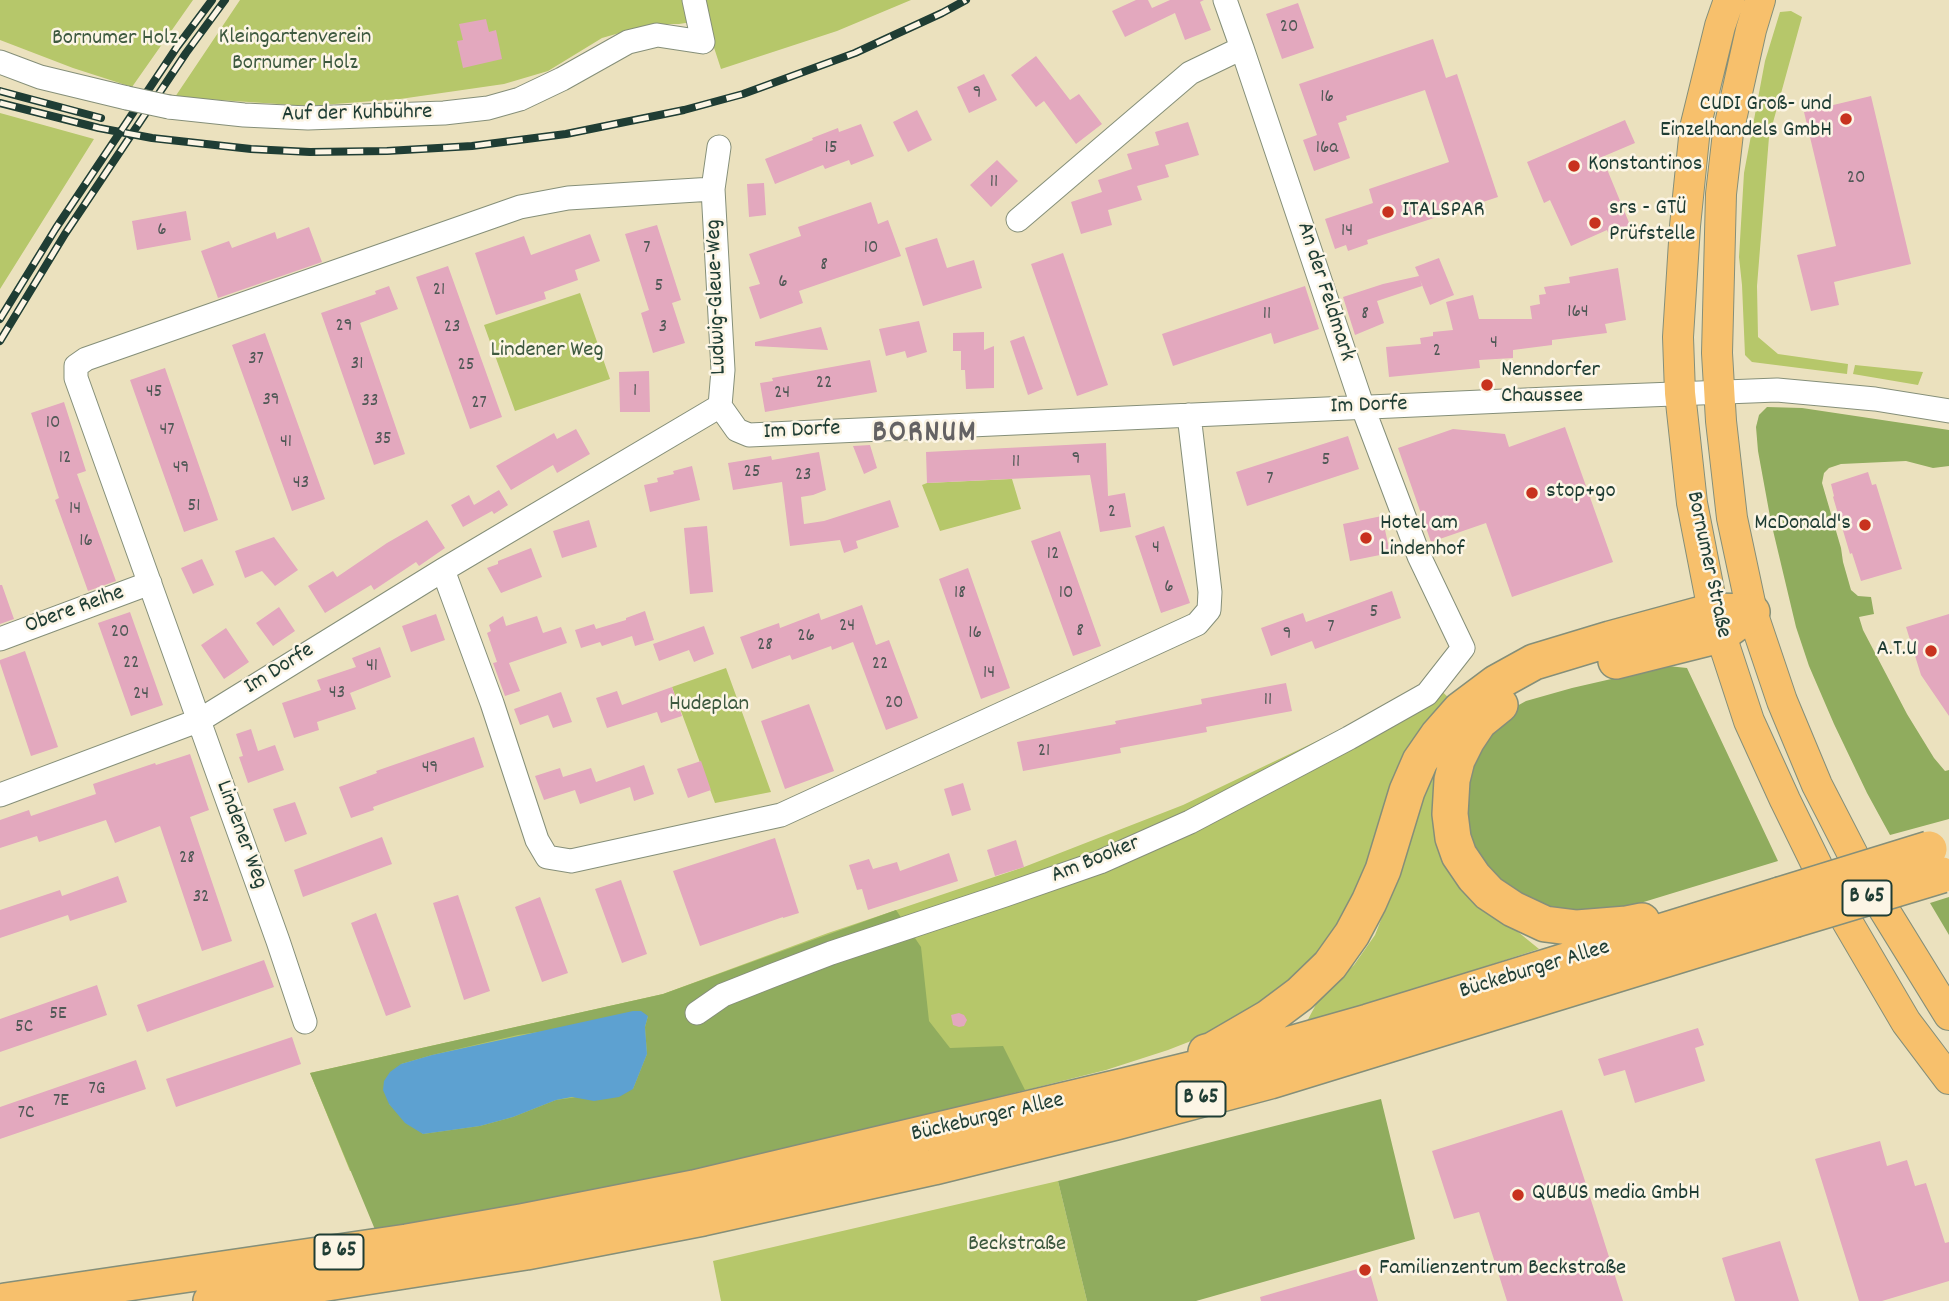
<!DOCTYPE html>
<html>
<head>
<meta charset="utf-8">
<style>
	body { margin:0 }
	canvas { display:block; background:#ebe1be }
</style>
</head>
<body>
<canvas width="1949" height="1301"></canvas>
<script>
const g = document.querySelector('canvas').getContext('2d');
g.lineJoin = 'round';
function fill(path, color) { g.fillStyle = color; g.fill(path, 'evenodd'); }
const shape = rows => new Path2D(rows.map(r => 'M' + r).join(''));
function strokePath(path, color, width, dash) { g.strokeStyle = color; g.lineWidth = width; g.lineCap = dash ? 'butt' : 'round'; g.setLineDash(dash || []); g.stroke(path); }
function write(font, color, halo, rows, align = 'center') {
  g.font = font + ' Dekko,sans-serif'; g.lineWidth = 5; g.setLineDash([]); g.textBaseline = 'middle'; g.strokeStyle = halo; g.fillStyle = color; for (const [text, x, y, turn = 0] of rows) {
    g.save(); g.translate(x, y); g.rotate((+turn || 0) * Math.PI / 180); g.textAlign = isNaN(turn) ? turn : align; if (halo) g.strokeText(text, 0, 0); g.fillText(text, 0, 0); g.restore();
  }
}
fill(shape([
	[0,0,193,0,132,87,73,68,0,40],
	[240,0,911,0,837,31,721,69,705,20,679,24,651,24,602,38,548,71,504,84,400,99,308,106,175,97],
	[1791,11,1802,17,1769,137,1757,286,1758,337,1778,354,1848,364,1847,374,1752,362,1745,355,1742,285,1739,257,1744,173,1765,61,1780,12],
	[0,113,94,139,0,289],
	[580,293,610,379,515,411,484,325],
	[1855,365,1923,372,1918,385,1853,374],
	[1012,479,1021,509,940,531,922,485,927,483],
	[726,668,771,792,715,803,672,687],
	[1430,680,1452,701,1371,867,1321,960,1227,1027,1168,1050,1106,1070,723,1166,350,1171,310,1073,663,994,828,933,1024,867,1183,805,1340,730],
	[1435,760,1512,927,1539,949,1305,1025,1321,995,1354,965,1375,935,1399,874],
	[1058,1181,1087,1301,721,1301,713,1261]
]), '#b6c76a');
fill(shape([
	[1767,407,1802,408,1949,430,1949,466,1933,468,1906,461,1841,464,1829,468,1824,473,1822,483,1841,548,1843,562,1851,590,1858,596,1871,597,1874,614,1859,617,1863,630,1907,714,1934,758,1945,771,1949,770,1949,819,1890,835,1867,793,1834,724,1809,666,1796,627,1771,522,1758,451,1756,427,1759,415],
	[1668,666,1687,668,1778,861,1624,908,1579,911,1546,906,1508,889,1471,847,1463,777,1497,717,1526,701,1572,688],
	[1949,897,1949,935,1930,903],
	[896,910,921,947,929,1021,950,1048,1003,1046,1025,1090,723,1166,376,1232,310,1073,663,994],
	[648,1016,645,1027,647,1054,633,1089,556,1100,513,1117,480,1126,423,1134,389,1104,401,1064,432,1055,518,1035],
	[1381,1099,1415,1239,1196,1301,1087,1301,1058,1181]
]), '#90ac5e');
fill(shape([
	[633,1011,641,1011,648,1016,645,1027,647,1054,633,1089,619,1097,594,1101,572,1097,556,1100,513,1117,480,1126,423,1134,405,1123,389,1104,383,1090,384,1081,390,1072,401,1064,432,1055]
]), '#5da1d1');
fill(shape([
	[1136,0,1148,0,1152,8,1170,0,1204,0,1200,2,1211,30,1185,40,1175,13,1125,37,1112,11],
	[1298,3,1314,48,1282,59,1266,14],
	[486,19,489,32,496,30,502,59,463,68,457,41,463,40,459,24],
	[1433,39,1446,78,1457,74,1498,197,1367,240,1368,244,1348,251,1346,245,1335,249,1325,219,1373,203,1369,189,1449,162,1425,90,1346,116,1347,120,1338,123,1350,158,1314,171,1303,140,1317,135,1299,84],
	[1036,56,1070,100,1079,94,1102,124,1076,144,1044,101,1036,107,1011,75],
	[984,74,997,100,969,113,957,87],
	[1871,96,1911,264,1834,282,1839,305,1811,311,1797,255,1836,246,1804,112],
	[917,110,932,140,908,152,893,122],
	[1625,120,1635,143,1602,157,1630,225,1609,235,1607,230,1571,246,1550,200,1544,203,1527,162],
	[1188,122,1199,155,1165,165,1169,177,1137,186,1142,200,1108,210,1112,225,1081,234,1071,202,1102,192,1098,180,1132,169,1127,154,1159,145,1155,132],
	[861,124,874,156,851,165,849,160,825,169,823,165,775,184,765,159,813,140,812,138,838,128,839,132],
	[997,160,1018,181,991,207,970,185],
	[764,183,766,215,749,217,747,184],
	[871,202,878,224,888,220,901,256,799,291,803,303,760,319,749,287,760,284,749,254,801,236,798,227],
	[186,211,191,240,137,250,132,221],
	[657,225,681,300,672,303,685,343,653,353,641,313,649,310,625,234],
	[309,227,322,262,218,298,201,251,229,241,232,248,275,232,277,239],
	[590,234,600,261,575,270,578,280,544,292,546,299,496,315,475,253,524,236,531,255],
	[937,238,947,268,974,260,982,288,923,306,905,248],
	[1063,253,1108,385,1077,396,1031,264],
	[1439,258,1454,295,1430,305,1420,280,1422,286,1377,301,1384,323,1355,335,1343,297,1383,284,1419,276,1415,267],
	[448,266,502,417,470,429,416,277],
	[1618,268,1626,320,1605,324,1607,333,1552,340,1552,345,1513,350,1513,358,1479,360,1480,368,1389,377,1386,347,1421,344,1420,338,1433,336,1433,332,1453,330,1446,302,1473,295,1479,319,1532,319,1530,306,1540,304,1539,295,1546,294,1544,287,1570,283,1569,277],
	[389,286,398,309,360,323,405,454,374,465,321,313,376,294,375,291],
	[1305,286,1319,329,1274,344,1271,333,1173,366,1162,334],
	[919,321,927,352,907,358,905,351,886,356,879,329],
	[821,327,828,350,755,346,755,342],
	[984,332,984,350,994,346,994,388,966,389,965,370,961,370,961,351,953,351,953,333],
	[265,333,325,499,292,511,232,345],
	[1024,336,1043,389,1028,395,1010,341],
	[870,360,877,392,765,412,760,383,773,381,772,378],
	[165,368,218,520,184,532,130,380],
	[649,371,650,412,620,412,619,372],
	[64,402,86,471,77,474,116,581,88,591,55,500,59,498,31,413],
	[1565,427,1613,562,1512,597,1486,523,1431,542,1398,448,1453,429,1505,434,1509,447],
	[576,429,590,454,557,473,553,465,511,490,496,466,554,433,557,439],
	[1348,436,1359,469,1247,506,1236,472],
	[1106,443,1108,496,1125,493,1131,527,1100,532,1090,475,927,483,926,452],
	[870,445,877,468,864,474,853,446],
	[819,452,826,490,813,495,801,497,804,524,824,521,890,500,899,527,856,541,858,548,844,553,840,540,790,546,782,482,733,490,728,463,771,456,772,460],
	[692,466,700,500,650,512,644,485,658,482,657,478,674,474,673,471],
	[1868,472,1872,485,1876,484,1902,569,1861,581,1852,553,1850,554,1833,497,1834,496,1831,484],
	[499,490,508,505,494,514,492,511,463,527,451,505,469,495,474,505],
	[1382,516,1390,553,1350,561,1343,524],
	[427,520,445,548,419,566,416,562,374,590,371,585,325,613,308,586,333,571,337,577,387,543],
	[589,520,597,547,562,558,553,531],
	[707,526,713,592,690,594,684,528],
	[1164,526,1190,603,1161,613,1135,536],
	[1060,531,1101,646,1073,656,1031,541],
	[274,537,298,570,275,586,262,571,245,578,235,551],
	[531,548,542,577,501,593,487,568,498,564,498,561],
	[202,559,214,585,193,594,181,568],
	[968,568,1010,688,981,699,939,579],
	[0,585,2,585,14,619,0,624],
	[1392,591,1401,618,1315,649,1312,641,1271,656,1261,628,1303,613,1306,622],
	[862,605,876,645,889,640,918,718,886,730,853,642,832,650,831,646,792,660,790,655,752,669,740,637,779,623,780,628,819,613,821,620],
	[279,607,295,631,273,646,256,623],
	[645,611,654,640,635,646,632,636,602,646,600,642,581,648,575,630,594,624,596,629,626,620,626,618],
	[130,612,163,705,131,716,98,623],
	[436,614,445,640,411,652,402,626],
	[1949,614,1949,716,1921,675,1906,627],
	[503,616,506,626,537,616,543,633,561,627,567,643,509,663,520,691,505,696,493,663,497,662,487,633,491,631,489,625],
	[704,626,714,654,694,662,689,650,659,661,653,644],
	[226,628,249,662,224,679,201,645],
	[380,647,391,677,350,693,356,709,317,722,319,730,294,738,282,703,321,690,317,680,356,667,352,658],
	[25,651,58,747,31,756,0,663,0,660],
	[1286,683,1292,711,1206,727,1207,732,1120,748,1121,753,1023,771,1017,742,1116,724,1115,721,1202,704,1201,699],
	[672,687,682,716,661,723,657,712,607,728,596,698,617,691,622,705],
	[561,692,572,722,553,728,548,715,520,725,514,709],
	[809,704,834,771,785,789,761,721],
	[251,729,258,751,275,745,284,770,248,783,239,757,243,756,236,734],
	[474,737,484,767,373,807,374,810,351,818,339,787,377,773,376,771],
	[190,754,209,810,190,817,232,941,202,951,160,826,115,843,106,820,39,842,37,836,0,848,0,820,29,810,31,816,96,794,93,784,155,763,156,765],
	[701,761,711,790,688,798,677,769],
	[644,765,654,794,634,801,630,787,580,804,575,790,544,800,535,776,560,768,563,777,591,768,596,782],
	[963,783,971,810,952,816,944,789],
	[295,802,307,834,285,842,273,809],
	[382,837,392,864,303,897,294,870],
	[775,838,799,913,783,918,783,917,700,946,673,871],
	[1016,840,1024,867,995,876,987,850],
	[949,853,958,881,868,910,862,889,857,890,849,865,869,859,873,869,897,862,900,871],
	[118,876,127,902,70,921,68,915,0,938,0,910,60,890,62,896],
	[621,880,647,954,622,963,595,889],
	[458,895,490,991,464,1000,433,903],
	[540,897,568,973,542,982,515,907],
	[376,913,411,1007,386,1016,351,923],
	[264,960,274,987,147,1032,137,1005],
	[97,985,107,1015,0,1052,0,1019],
	[959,1013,964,1015,967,1020,964,1026,959,1027,953,1025,951,1015],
	[1698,1028,1704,1045,1695,1048,1705,1081,1635,1103,1625,1070,1604,1076,1598,1059],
	[292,1037,301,1064,176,1107,166,1079],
	[136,1060,146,1089,0,1139,0,1107],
	[1562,1110,1584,1178,1623,1301,1507,1301,1479,1212,1454,1219,1432,1151],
	[1880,1141,1887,1166,1907,1160,1915,1186,1926,1183,1945,1243,1949,1242,1949,1281,1882,1301,1859,1301,1815,1159],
	[1780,1241,1799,1301,1735,1301,1722,1258],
	[1368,1266,1378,1301,1261,1301,1260,1297]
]), '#e3a8be');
const minor = shape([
	[1225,0,1242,48],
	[0,62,40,77,127,98],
	[169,107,244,115,308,118,444,113,488,108,520,99,562,79,628,42,657,35,703,42,694,0],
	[719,147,713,189,723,370,720,406],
	[720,406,737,430,749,435,1570,398,1777,390,1875,399,1949,411],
	[443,570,492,703,537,840,547,857,571,861,781,815,1197,624,1209,610,1210,592,1189,415],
	[0,639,150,583],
	[0,795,200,720,443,570,720,406],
	[697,1013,723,995,771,976,831,953,1005,895,1100,862,1190,822,1349,738,1427,694,1463,648,1419,556,1363,408,1242,48,1190,73,1018,220],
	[305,1022,278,941,76,378,76,366,86,359,520,207,568,198,713,189]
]);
const major = shape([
	[1729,0,1720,26,1695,128,1685,226,1678,337,1680,393,1692,503,1713,611,1749,721,1785,800,1831,894,1906,1022,1949,1079],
	[1760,0,1751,30,1728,133,1721,194,1717,353,1721,421,1732,518,1752,612,1782,701,1817,785,1867,882,1949,1015]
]);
const highway = shape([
	[1616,661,1720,635,1752,612],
	[1500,705,1479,722,1467,740,1457,760,1452,780,1450,814,1453,838,1459,855,1474,877,1489,893,1513,909,1545,924,1577,928,1627,924,1642,921],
	[1206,1052,1213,1050,1268,1018,1300,994,1330,965,1352,934,1369,902,1383,870,1407,791,1420,761,1438,735,1460,710,1496,683,1534,662,1610,639,1713,611,1752,612],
	[5,1301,407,1242,521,1222,694,1188,1124,1086,1262,1052,1368,1022,1780,895],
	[211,1301,526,1252,703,1218,934,1167,1116,1122,1270,1081,1793,920]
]);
strokePath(minor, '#858f79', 25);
strokePath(major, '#858f79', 32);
strokePath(highway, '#858f79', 38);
strokePath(minor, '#fff', 23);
strokePath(major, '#f7c06c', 30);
strokePath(highway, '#f7c06c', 35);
const rail = shape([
	[0,91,101,118],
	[0,103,99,128,152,138,251,149,310,152,387,151,472,146,566,134,684,110,743,94,855,53,942,13,966,0],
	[0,319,56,228,177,47,212,0],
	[0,341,65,234,186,53,225,0]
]);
strokePath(rail, '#1f3d34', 8);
strokePath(rail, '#fcf5e5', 5, [16]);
const minorBridge = shape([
	[127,98,169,107]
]);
const highwayBridge = shape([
	[1780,895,1929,849],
	[1793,920,1942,875]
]);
strokePath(minorBridge, '#858f79', 25, []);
strokePath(highwayBridge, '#858f79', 38, []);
strokePath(minorBridge, '#fff', 23);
strokePath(highwayBridge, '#f7c06c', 35);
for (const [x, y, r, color] of [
	[1846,119,7,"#c8321e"],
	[1574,166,7,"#c8321e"],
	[1388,212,7,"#c8321e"],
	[1595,223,7,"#c8321e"],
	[1487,385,7,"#c8321e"],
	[1532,493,7,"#c8321e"],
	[1865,525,7,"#c8321e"],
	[1366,538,7,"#c8321e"],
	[1931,651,7,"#c8321e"],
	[1518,1195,7,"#c8321e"],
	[1365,1270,7,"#c8321e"]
]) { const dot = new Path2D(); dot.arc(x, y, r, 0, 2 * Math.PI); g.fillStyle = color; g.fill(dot); strokePath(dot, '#fcf5e5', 2.5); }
write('19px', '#505856', null, [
	["20",1289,28],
	["9",977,94],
	["16",1327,98],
	["15",831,149],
	["16a",1327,149],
	["20",1856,179],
	["11",994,183],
	["6",162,231],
	["14",1347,232],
	["7",647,249],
	["10",871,249],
	["8",824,266],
	["6",783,283],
	["5",659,287],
	["21",439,291],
	["164",1578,313],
	["11",1267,315],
	["8",1365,315],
	["29",344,327],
	["23",452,328],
	["3",663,328],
	["4",1494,344],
	["2",1437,352],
	["37",256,360],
	["31",357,365],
	["25",466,366],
	["22",824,384],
	["1",635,392],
	["45",154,393],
	["24",782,394],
	["39",271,401],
	["33",370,402],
	["27",479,404],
	["10",53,424],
	["47",167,431],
	["35",383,440],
	["41",286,443],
	["12",65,459],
	["9",1076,460],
	["5",1326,461],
	["11",1016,463],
	["49",181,469],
	["25",752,473],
	["23",803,476],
	["7",1270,480],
	["43",301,484],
	["51",194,507],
	["14",75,510],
	["2",1112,513],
	["16",86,542],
	["4",1156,549],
	["12",1053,555],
	["6",1169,588],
	["18",960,594],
	["10",1066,594],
	["5",1374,613],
	["24",847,627],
	["7",1331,628],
	["8",1080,632],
	["20",120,633],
	["16",975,634],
	["9",1287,635],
	["26",806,637],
	["28",765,646],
	["22",131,664],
	["22",880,665],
	["41",372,667],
	["14",989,674],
	["43",337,694],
	["24",141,695],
	["11",1268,701],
	["20",894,704],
	["21",1044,752],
	["49",430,769],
	["28",187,859],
	["32",201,898],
	["5E",58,1015],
	["5C",24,1028],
	["7G",97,1090],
	["7E",61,1102],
	["7C",26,1114]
]);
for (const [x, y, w] of [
	[1867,898,49],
	[1201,1099,49],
	[339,1252,49]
]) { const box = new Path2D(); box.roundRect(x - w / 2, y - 17.5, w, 35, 5); g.fillStyle = '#fcf5e5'; g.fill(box); strokePath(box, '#1f3d34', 2); }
write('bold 21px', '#1f3d34', null, [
	["B 65",1867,898],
	["B 65",1201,1099],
	["B 65",339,1252]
]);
write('23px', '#3d593f', '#fcf5e5', [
	["Kleingartenverein",295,39],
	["Bornumer Holz",295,65],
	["Bornumer Holz",115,40],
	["Lindener Weg",547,352],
	["Hudeplan",709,706],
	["Beckstraße",1017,1246]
]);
write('23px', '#1f3d34', '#fcf5e5', [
	["CUDI Groß- und",1832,106,"right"],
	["Einzelhandels GmbH",1832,132,"right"],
	["Konstantinos",1588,166],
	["srs - GTÜ",1609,210],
	["Prüfstelle",1609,236],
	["ITALSPAR",1402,212],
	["Nenndorfer",1501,372],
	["Chaussee",1501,398],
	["stop+go",1546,493],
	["Hotel am",1380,525],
	["Lindenhof",1380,551],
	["McDonald's",1851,525,"right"],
	["A.T.U",1917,651,"right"],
	["QUBUS media GmbH",1532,1195],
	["Familienzentrum Beckstraße",1379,1270]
], 'left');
write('23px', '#1f3d34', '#fcf5e5', [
	["Auf der Kuhbühre",357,115,-1],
	["An der Feldmark",1324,292,72],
	["Ludwig-Gleue-Weg",718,297,-92],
	["Im Dorfe",1369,407,-2],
	["Im Dorfe",802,432,-3],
	["Bornumer Straße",1707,565,78],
	["Obere Reihe",75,611,-20],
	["Im Dorfe",280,670,-32],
	["Lindener Weg",240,835,70],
	["Am Booker",1096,861,-22],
	["Bückeburger Allee",1535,971,-17],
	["Bückeburger Allee",988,1119,-13]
]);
g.letterSpacing = '2px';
write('bold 30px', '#646264', '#fcf5e5', [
	["BORNUM",925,436]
]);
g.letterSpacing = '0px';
</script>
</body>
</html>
